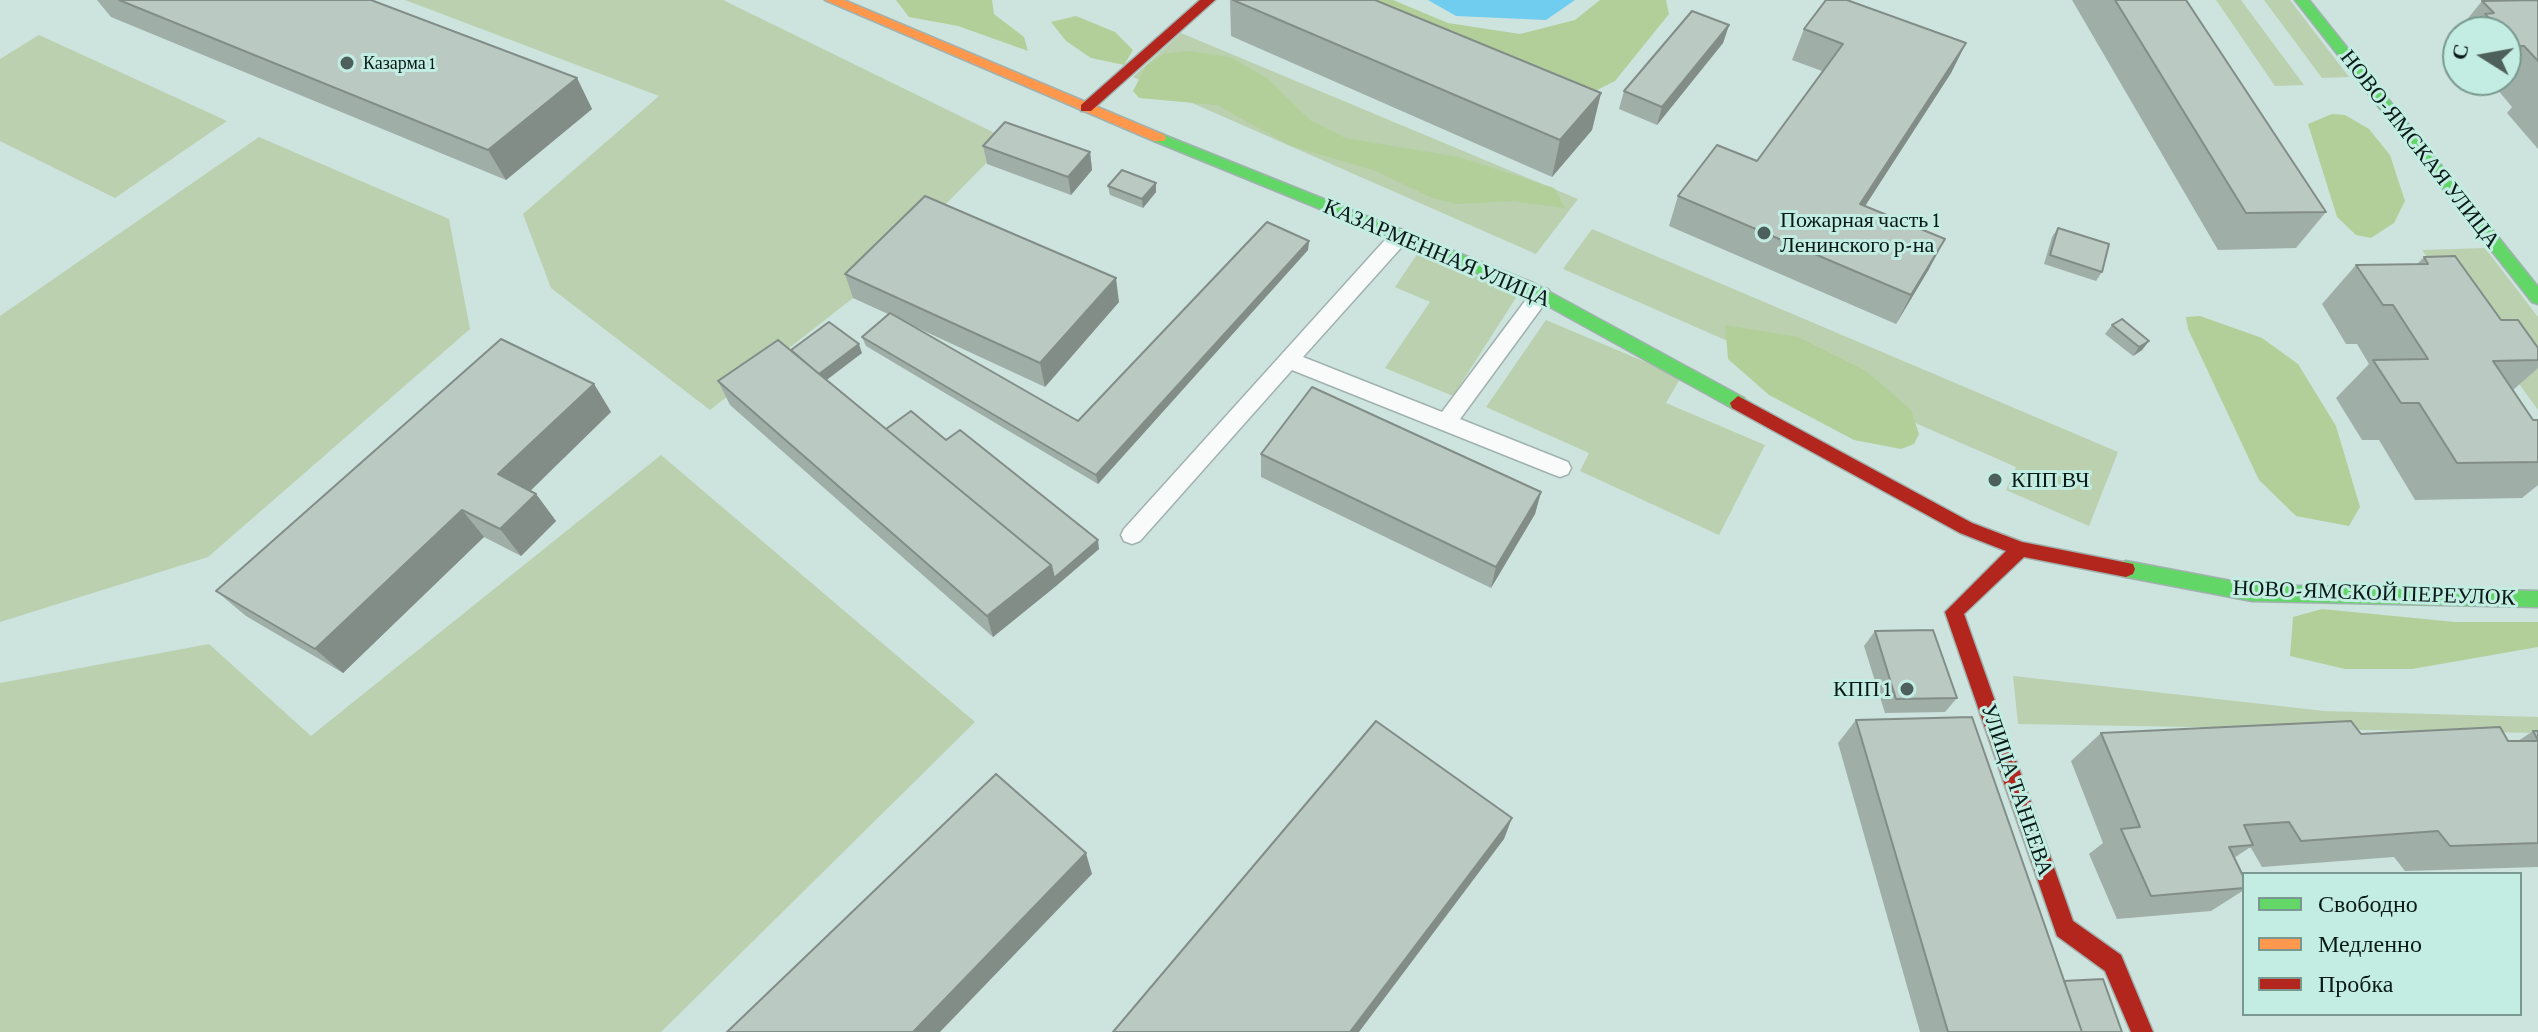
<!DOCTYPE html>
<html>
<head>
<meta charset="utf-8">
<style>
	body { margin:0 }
	#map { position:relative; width:2538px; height:1032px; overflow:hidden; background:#cde3de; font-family:"Crimson Pro",serif }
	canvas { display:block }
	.legend { position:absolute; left:2242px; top:872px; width:280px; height:144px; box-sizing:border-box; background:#c3ede2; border:2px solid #799990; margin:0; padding:10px 14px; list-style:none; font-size:24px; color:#091a16 }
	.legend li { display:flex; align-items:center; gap:16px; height:40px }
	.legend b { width:40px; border:2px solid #799990 }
	.north { position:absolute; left:2442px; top:16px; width:80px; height:80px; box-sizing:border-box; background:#c3ede2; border:2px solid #799990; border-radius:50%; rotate:281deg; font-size:22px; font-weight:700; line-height:32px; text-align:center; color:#091a16 }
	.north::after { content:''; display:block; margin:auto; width:28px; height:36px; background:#4e605c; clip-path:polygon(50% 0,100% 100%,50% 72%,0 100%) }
</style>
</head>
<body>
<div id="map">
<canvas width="2538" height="1032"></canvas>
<ul class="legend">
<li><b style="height:10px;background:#63d668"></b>Свободно</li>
<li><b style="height:10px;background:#ff974d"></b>Медленно</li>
<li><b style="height:10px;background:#b3261e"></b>Пробка</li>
</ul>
<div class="north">С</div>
</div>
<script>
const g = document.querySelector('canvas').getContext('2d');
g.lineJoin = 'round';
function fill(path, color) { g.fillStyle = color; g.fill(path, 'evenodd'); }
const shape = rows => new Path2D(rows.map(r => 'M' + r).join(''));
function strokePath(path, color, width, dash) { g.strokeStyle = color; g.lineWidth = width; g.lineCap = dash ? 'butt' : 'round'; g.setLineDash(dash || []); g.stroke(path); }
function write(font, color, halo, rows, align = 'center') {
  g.font = font + ' "Crimson Pro",serif'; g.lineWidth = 6; g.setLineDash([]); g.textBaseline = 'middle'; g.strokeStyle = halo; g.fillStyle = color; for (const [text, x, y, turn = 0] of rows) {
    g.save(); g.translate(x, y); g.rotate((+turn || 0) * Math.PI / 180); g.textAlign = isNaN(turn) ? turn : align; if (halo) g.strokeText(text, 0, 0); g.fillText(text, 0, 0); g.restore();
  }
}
fill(shape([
	[405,0,723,0,1009,140,853,298,710,410,551,288,523,214,659,96],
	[2216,0,2241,0,2304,85,2275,86],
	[2264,0,2290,0,2349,77,2322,78],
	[1181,33,1578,199,1536,254,1133,77],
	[39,35,227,121,115,198,0,141,0,59],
	[259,137,449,219,470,329,208,557,0,622,0,316],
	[1592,229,2118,452,2089,526,2006,490,2016,467,1563,269],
	[2485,248,2538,317,2538,410,2422,250],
	[1418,253,1519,293,1453,396,1385,368,1430,302,1395,287],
	[1546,320,1681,377,1666,403,1765,445,1719,535,1580,471,1589,453,1486,407],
	[661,455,975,722,661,1032,0,1032,0,683,209,644,311,736],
	[2013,676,2324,711,2538,717,2538,733,2018,724]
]), '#bad0af');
fill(shape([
	[896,0,992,0,994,14,1024,37,1028,51,958,26,909,17],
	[1353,0,1393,0,1448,23,1520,34,1575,20,1600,0,1666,0,1669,14,1615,81,1595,91],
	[1076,16,1115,32,1133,50,1124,65,1091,58,1066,41,1051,22],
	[1188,51,1230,57,1267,78,1311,121,1345,138,1459,157,1554,188,1565,208,1511,201,1458,204,1432,198,1376,171,1291,146,1217,105,1139,98,1133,91,1146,66,1164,54],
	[2332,114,2345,115,2369,129,2390,155,2405,201,2394,223,2371,238,2356,235,2337,217,2308,124],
	[2200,316,2262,338,2298,364,2336,426,2360,507,2349,526,2296,516,2259,480,2188,329,2186,317],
	[1725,325,1798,337,1866,371,1911,410,1919,434,1914,444,1901,449,1854,440,1769,395,1728,359],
	[2322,609,2455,622,2538,622,2538,647,2412,669,2345,669,2290,656,2293,617]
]), '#b2cf99');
fill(shape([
	[1428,0,1575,0,1546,20,1456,16]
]), '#71cdef');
const lane = shape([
	[1400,229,1407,231,1409,236,1407,241,1303,357,1442,412,1534,289,1548,289,1551,294,1548,299,1460,419,1568,462,1571,468,1568,474,1560,477,1552,474,1292,370,1140,541,1132,544,1124,541,1121,535,1124,529,1393,231,1400,229]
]);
const fast = shape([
	[2295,0,2309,0,2538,287,2538,304,2532,302,2295,0],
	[1159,133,1533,283,1744,398,1746,403,1744,408,1732,408,1521,291,1154,141,1152,138,1159,133],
	[2126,561,2252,585,2538,591,2538,607,2252,601,2126,577,2119,574,2117,569,2119,564,2126,561]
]);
const slow = shape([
	[825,0,844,0,1164,135,1166,138,1164,141,1154,141,825,0]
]);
const jam = shape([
	[1200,0,1215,0,1091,111,1081,111,1081,105,1200,0],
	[1738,396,1972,523,2022,542,2133,564,2135,569,2133,574,2126,577,2024,557,1964,614,2073,921,2121,955,2153,1032,2131,1032,2105,971,2057,936,1945,612,2006,551,1960,533,1732,408,1730,403,1738,396]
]);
strokePath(lane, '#a0b2ae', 3);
strokePath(fast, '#a0b2ae', 3);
strokePath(slow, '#a0b2ae', 3);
strokePath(jam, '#a0b2ae', 3);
fill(lane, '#f8fbfa');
fill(fast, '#63d668');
fill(slow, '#ff974d');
fill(jam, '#b3261e');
fill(shape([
	[97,0,371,0,577,78,592,109,506,180,111,17],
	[1230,0,1375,0,1601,93,1592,130,1552,177,1231,36],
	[2072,0,2186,0,2326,212,2296,248,2218,250],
	[2538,0,2538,149,2507,113,2512,107,2492,83,2483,83,2480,80,2506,80,2506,32,2458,32,2458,45,2452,38,2482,1],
	[1729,25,1723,43,1657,125,1619,109,1624,91],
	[1804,29,1966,43,1951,73,1865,206,1929,269,1896,324,1669,226,1678,196,1757,161,1822,71,1792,60],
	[983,146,1090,152,1092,170,1071,195,987,164],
	[1156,183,1156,192,1143,208,1110,195,1108,186],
	[2058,228,2102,272,2096,281,2044,264,2052,237],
	[1309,241,1308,250,1098,484,866,346,862,337,888,314,853,298,845,274,1119,302,1045,387,909,324,1078,421],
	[2424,257,2501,320,2538,348,2538,368,2513,390,2533,420,2538,420,2538,485,2522,498,2415,500,2379,440,2362,440,2336,398,2369,364,2357,344,2346,344,2322,304,2356,265,2417,264],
	[2112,325,2149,341,2142,350,2133,356,2105,334],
	[791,350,862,353,827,380,886,429,946,440,1099,549,1056,586,993,637,730,405,718,381],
	[594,384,611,412,530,490,536,494,556,521,521,556,484,537,343,673,246,616,216,591],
	[1261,454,1541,492,1535,514,1491,588,1261,477],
	[1875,631,1957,698,1945,712,1885,713,1864,646],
	[1856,720,2064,981,2122,1032,1920,1032,1838,743],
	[2533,731,2538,731,2538,867,2405,871,2394,857,2262,867,2251,848,2249,848,2234,858,2244,878,2244,890,2211,911,2117,919,2089,854,2103,843,2071,761,2101,733,2361,734,2508,741,2518,741]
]), '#a0aea8');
fill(shape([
	[1729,25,1723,43,1657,125,1662,107],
	[1966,43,1951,73,1847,234,1860,204],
	[577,78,592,109,506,180,488,150],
	[1601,93,1592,130,1552,177,1560,140],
	[1090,152,1092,170,1071,195,1068,177],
	[1156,183,1156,192,1143,208,1142,199],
	[1945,239,1929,269,1896,324,1911,295],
	[1309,241,1308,250,1098,484,1096,475],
	[1116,278,1119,302,1045,387,1040,363],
	[2149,341,2142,350,2133,356,2139,347],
	[859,344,862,353,818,386,814,377],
	[594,384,611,412,519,502,498,474],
	[1541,492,1535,514,1491,588,1496,567],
	[536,494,556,521,521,556,500,529],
	[462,510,484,537,343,673,315,649],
	[1098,540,1099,549,1056,586,993,637,987,616,1051,565],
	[1512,818,1504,839,1359,1032,1350,1032],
	[1086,853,1092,874,940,1032,913,1032]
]), '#828d88');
const building = shape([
	[119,0,371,0,577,78,488,150,119,0],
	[1233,0,1375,0,1601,93,1560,140,1233,0],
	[1826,0,1847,0,1966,43,1860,204,1945,239,1911,295,1678,196,1717,145,1757,161,1843,44,1804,29,1826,0],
	[2115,0,2186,0,2326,212,2246,213,2115,0],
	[2538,0,2538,61,2524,46,2515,46,2506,37,2506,32,2502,32,2485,14,2494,13,2482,1,2538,0],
	[1692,11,1729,25,1662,107,1624,91,1692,11],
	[1005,122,1090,152,1068,177,983,146,1005,122],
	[1122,170,1156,183,1142,199,1108,186,1122,170],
	[925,196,1116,278,1040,363,845,274,925,196],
	[1267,222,1309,241,1096,475,862,337,890,313,1078,421,1267,222],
	[2058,228,2109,244,2102,272,2050,255,2058,228],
	[2455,256,2501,320,2518,320,2538,348,2538,360,2493,361,2533,420,2538,420,2538,462,2457,463,2419,403,2401,403,2373,360,2428,359,2393,305,2383,305,2356,265,2428,264,2424,257,2455,256],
	[2122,319,2149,341,2139,347,2112,325,2122,319],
	[829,322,859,344,819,374,791,350,829,322],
	[501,339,594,384,498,474,536,494,500,529,462,510,315,649,216,591,501,339],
	[778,340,1051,565,987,616,718,381,778,340],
	[1312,387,1541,492,1496,567,1261,454,1312,387],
	[911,411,946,440,960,430,1098,540,1054,578,1051,565,886,429,911,411],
	[1933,630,1957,698,1896,699,1875,631,1933,630],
	[1972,717,2082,1032,1948,1032,1856,720,1972,717],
	[1376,721,1512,818,1350,1032,1113,1032,1376,721],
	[2351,721,2361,734,2500,727,2508,741,2538,741,2538,843,2450,846,2438,831,2301,841,2289,822,2244,825,2253,845,2229,847,2244,878,2244,888,2151,896,2121,829,2140,827,2101,733,2351,721],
	[2533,731,2538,731,2538,740,2533,731],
	[996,774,1086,853,913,1032,727,1032,996,774],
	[2103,979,2122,1032,2082,1032,2064,981,2103,979]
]);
fill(building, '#bacac3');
strokePath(building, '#828d88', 2);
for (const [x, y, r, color] of [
	[347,63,8,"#4e605c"],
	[1764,233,8,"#4e605c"],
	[1995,480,8,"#4e605c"],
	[1907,689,8,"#4e605c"]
]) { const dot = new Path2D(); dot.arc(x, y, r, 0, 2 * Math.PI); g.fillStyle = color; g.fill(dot); strokePath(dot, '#c3ede2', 3); }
write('18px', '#091a16', '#c3ede2', [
	["Казарма 1",363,63]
], 'left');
write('22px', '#091a16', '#c3ede2', [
	["НОВО-ЯМСКАЯ УЛИЦА",2420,149,52],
	["КАЗАРМЕННАЯ УЛИЦА",1437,253,23],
	["НОВО-ЯМСКОЙ ПЕРЕУЛОК",2374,593,2],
	["УЛИЦА ТАНЕЕВА",2017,790,71]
]);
write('22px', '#091a16', '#c3ede2', [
	["Пожарная часть 1",1780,220],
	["Ленинского р-на",1780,245],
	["КПП ВЧ",2011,480],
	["КПП 1",1891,689,"right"]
], 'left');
</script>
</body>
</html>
